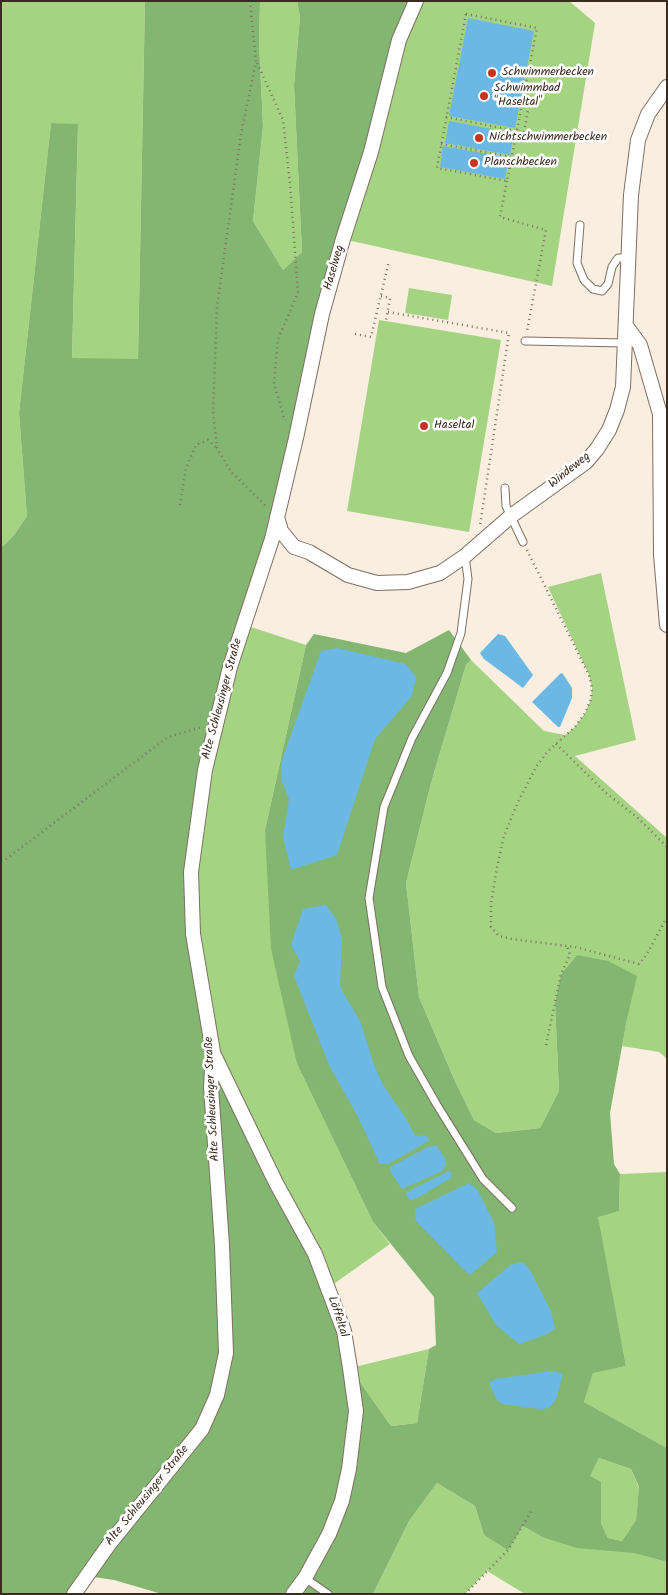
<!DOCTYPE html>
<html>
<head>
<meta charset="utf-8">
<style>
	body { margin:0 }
	#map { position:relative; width:668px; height:1595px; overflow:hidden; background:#f9eee0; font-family:Kalam,sans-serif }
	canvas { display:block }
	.frame { position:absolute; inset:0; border:2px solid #3b2a1e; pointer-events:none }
</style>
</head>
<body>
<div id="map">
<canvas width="668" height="1595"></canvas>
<div class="frame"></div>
</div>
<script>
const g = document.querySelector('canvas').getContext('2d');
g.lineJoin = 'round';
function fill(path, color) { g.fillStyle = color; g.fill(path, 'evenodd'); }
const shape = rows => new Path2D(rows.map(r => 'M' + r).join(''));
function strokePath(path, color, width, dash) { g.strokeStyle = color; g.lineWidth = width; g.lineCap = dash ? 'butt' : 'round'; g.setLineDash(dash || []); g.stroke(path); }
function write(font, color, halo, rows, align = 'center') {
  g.font = font + ' Kalam,sans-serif'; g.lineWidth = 5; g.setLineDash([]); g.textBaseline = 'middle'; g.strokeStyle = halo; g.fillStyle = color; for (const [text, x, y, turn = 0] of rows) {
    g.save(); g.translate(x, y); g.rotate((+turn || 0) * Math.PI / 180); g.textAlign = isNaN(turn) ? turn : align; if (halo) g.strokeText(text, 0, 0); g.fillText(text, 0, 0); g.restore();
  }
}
fill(shape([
	[1,1,145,1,138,359,72,359,78,125,51,123,19,413,27,516,14,535,1,548],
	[260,1,297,1,300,17,294,85,302,252,283,270,253,221,263,126,259,43],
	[421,1,569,1,595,23,552,286,343,239,399,40],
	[409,288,452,295,448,320,405,313],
	[379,320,501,340,469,532,347,511],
	[601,573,636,740,575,756,667,838,667,1059,659,1052,622,1046,627,1019,577,955,561,974,555,1003,559,1091,540,1128,496,1133,474,1120,454,1079,419,997,406,883,431,783,466,665,471,660,544,731,565,735,575,727,585,713,591,699,592,688,589,675,548,587],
	[248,626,306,645,265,830,297,1064,373,1222,390,1244,328,1288,276,1183,219,1050,200,933,196,872,210,771,235,668],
	[667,1172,667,1448,584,1402,593,1372,626,1366,597,1216,619,1211,620,1174],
	[429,1349,417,1423,391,1426,350,1368],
	[599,1458,631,1469,639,1488,636,1520,622,1541,608,1538,601,1523,601,1482,589,1477],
	[437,1483,475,1506,484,1535,508,1549,523,1526,542,1537,633,1553,667,1562,667,1594,525,1594,487,1571,465,1594,373,1594,409,1521]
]), '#a4d482');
fill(shape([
	[145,1,260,1,259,43,263,126,253,221,283,270,302,252,294,85,300,17,297,1,412,1,235,668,210,771,196,872,200,933,219,1050,240,1108,315,1254,350,1368,391,1426,417,1423,429,1349,436,1345,434,1297,373,1222,297,1064,271,949,265,830,306,645,314,634,406,653,449,630,471,660,466,665,431,783,406,883,419,997,454,1079,474,1120,496,1133,540,1128,559,1091,555,1003,561,974,577,955,608,961,637,976,627,1019,610,1113,614,1164,620,1174,619,1211,598,1217,626,1366,593,1373,584,1402,667,1448,667,1562,633,1553,577,1548,542,1537,523,1526,508,1550,484,1535,475,1506,437,1483,409,1521,373,1594,162,1594,114,1580,87,1576,74,1594,1,1594,1,548,14,535,27,516,19,413,51,123,78,124,72,358,138,359],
	[599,1458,631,1469,639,1487,636,1520,622,1541,608,1538,601,1523,601,1482,590,1476]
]), '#83b670');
fill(shape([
	[468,18,534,31,515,128,449,116],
	[449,121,514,133,510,155,445,143],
	[443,146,509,158,505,179,440,167],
	[498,634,505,636,533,675,523,688,484,659,480,653],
	[337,648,406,664,416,677,412,696,375,739,337,855,291,870,283,837,289,799,282,781,281,763,321,651],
	[561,673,563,674,572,688,572,698,560,727,558,727,532,702],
	[326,905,336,919,342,938,340,987,360,1021,373,1062,383,1085,407,1120,415,1136,423,1135,428,1137,429,1141,388,1164,380,1164,358,1117,329,1065,294,976,300,961,291,945,303,909],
	[436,1145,445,1158,446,1165,442,1171,402,1189,390,1171,390,1167,426,1148],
	[449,1171,452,1173,451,1178,417,1198,410,1200,406,1195,407,1192],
	[469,1183,477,1189,494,1223,497,1252,470,1275,463,1269,416,1221,415,1209],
	[523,1262,530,1270,551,1311,555,1329,545,1335,519,1344,496,1325,477,1293,512,1264],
	[552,1371,563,1374,556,1400,549,1408,541,1409,502,1404,497,1400,489,1383,495,1379]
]), '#6bb8e5');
const lane = shape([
	[580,225,577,263,584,280,593,289,602,291,608,284,612,267,618,258,629,258],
	[525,341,624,343],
	[505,488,506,506,523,542],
	[465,556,468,579,461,633,447,673,412,738,384,807,369,898,382,987,409,1056,437,1105,483,1179,512,1208],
	[305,1578,328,1594]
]);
const street = shape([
	[626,326,640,345,660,414,661,555,667,625],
	[277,517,281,531,294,547,309,552,348,575,377,583,408,582,440,573,465,556,511,516,586,462,597,449,609,430,617,410,623,387,631,195,638,140,648,114,667,87],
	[214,1055,276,1183,315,1254,344,1331,350,1368,356,1411,349,1469,342,1501,329,1534,305,1578,293,1594],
	[74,1594,110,1543,202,1429,217,1395,226,1353,222,1245,211,1087,213,1052,193,934,191,872,205,770,230,667,272,539,296,438,322,314,343,239,371,152,399,40,416,1]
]);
strokePath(lane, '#7e6f62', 9);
strokePath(street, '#7e6f62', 16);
strokePath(shape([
	[250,1,256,62,241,134,217,307,213,412,217,448,231,472,267,507],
	[466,14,537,28,507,181,437,168,466,14],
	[257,63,283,120,290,184,298,293,278,339,274,383,285,421],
	[446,117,541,136],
	[524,132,528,110],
	[441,144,512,157],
	[507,181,500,217,546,230,527,331],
	[381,296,390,298,386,320],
	[388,312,509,333,480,526],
	[355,334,371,337,389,261],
	[180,505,186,468,196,445,208,440,216,447],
	[527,550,589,675,592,688,591,699,585,713,575,727,547,752,536,767,518,802,504,836,497,867,491,904,491,927,499,936,512,939,575,947,639,964,647,954,667,917],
	[556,744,605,792,638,818,667,847],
	[1,860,6,859,168,737,202,727],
	[546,1045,561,974,570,955,567,946],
	[465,1594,508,1550,532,1510]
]), '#7e6f62', 2.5, [1, 4]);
strokePath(lane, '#fff', 7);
strokePath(street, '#fff', 14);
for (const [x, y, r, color] of [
	[492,73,5,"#c8321e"],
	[484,96,5,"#c8321e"],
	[479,138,5,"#c8321e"],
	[474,163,5,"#c8321e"],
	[424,426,5,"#c8321e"]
]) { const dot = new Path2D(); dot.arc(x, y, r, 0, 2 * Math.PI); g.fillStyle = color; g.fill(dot); strokePath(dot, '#fff', 2); }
write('12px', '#3b2a1e', '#fff', [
	["Schwimmerbecken",502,73],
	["Schwimmbad",494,89],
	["\"Haseltal\"",494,103],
	["Nichtschwimmerbecken",489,138],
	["Planschbecken",484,163],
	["Haseltal",434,426]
], 'left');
write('12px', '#3b2a1e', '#fff', [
	["Haselweg",335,268,-74],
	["Windeweg",570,471,-39],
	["Alte Schleusinger Straße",223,699,-75],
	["Alte Schleusinger Straße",213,1099,-93],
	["Löffeltal",337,1317,72],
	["Alte Schleusinger Straße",148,1496,-51]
]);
</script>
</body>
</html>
